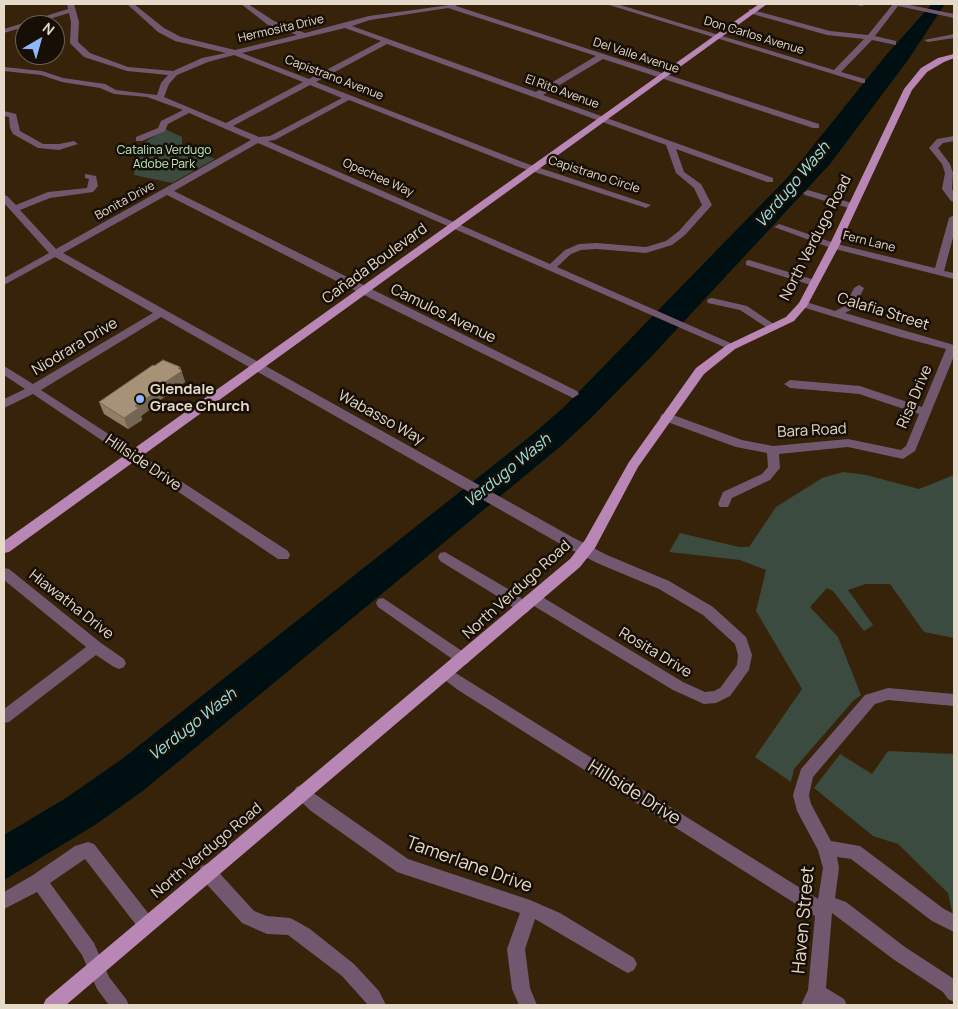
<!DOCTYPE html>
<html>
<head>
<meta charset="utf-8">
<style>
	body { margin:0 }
	#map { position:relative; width:958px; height:1009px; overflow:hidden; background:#36230a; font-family:Manrope,sans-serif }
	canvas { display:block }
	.frame { position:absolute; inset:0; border:5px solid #e5d9ca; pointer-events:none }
	.north { position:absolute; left:15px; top:15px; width:50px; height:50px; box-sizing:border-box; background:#170f05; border:1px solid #696054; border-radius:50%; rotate:38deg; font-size:14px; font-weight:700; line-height:20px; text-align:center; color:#e5d9ca }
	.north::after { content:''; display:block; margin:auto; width:18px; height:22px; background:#8db9fc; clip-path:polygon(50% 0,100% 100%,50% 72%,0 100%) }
</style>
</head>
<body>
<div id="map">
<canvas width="958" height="1009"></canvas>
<div class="frame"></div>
<div class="north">N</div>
</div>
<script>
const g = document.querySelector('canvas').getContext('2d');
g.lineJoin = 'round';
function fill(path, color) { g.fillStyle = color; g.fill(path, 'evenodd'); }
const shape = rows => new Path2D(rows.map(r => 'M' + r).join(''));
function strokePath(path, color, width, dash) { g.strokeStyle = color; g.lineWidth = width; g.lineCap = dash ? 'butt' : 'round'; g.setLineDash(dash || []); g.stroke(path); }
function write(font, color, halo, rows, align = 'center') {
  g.font = font + ' Manrope,sans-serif'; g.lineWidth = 5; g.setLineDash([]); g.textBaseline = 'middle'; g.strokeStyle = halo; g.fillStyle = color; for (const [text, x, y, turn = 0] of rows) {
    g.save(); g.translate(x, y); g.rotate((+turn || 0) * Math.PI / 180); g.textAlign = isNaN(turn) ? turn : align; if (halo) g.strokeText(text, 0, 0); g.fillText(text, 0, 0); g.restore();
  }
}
fill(shape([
	[165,129,182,137,182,144,215,159,172,183,134,175,139,146],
	[843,472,866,475,919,489,954,475,954,638,924,632,890,584,866,584,848,590,873,625,864,631,833,591,827,588,810,607,838,637,861,695,853,701,794,769,791,782,755,757,802,689,756,611,766,570,740,560,669,552,680,533,739,547,749,547,776,507,822,478],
	[888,751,954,754,954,913,953,916,948,893,898,844,873,836,814,788,840,754,872,774]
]), '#3b4b3f');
fill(shape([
	[932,4,945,4,908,60,830,164,651,357,590,419,561,446,144,790,95,825,4,880,4,835,66,798,122,759,533,434,564,407,788,177,887,54]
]), '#001012');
fill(shape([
	[67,4,74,4,79,22,78,42,90,53,128,67,173,71,202,58,226,53,175,41,158,32,127,4,134,4,164,28,181,37,235,50,297,35,268,25,241,4,248,4,274,21,305,33,369,16,457,4,456,6,819,124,819,128,813,128,603,59,543,95,773,178,773,182,767,182,676,149,684,172,701,184,712,205,685,235,672,245,646,253,596,249,581,250,571,254,557,267,735,345,736,347,735,349,731,350,258,143,174,191,577,391,579,394,573,398,360,293,167,195,63,253,574,538,607,555,669,581,713,607,746,637,752,655,749,670,730,696,716,703,704,704,673,690,529,603,527,599,529,595,534,594,539,595,683,682,705,692,714,691,720,688,737,665,738,655,735,644,703,615,659,589,597,563,564,546,161,317,41,390,288,551,290,555,288,559,278,559,33,394,4,408,4,399,25,389,4,375,4,366,33,384,153,313,55,257,4,285,4,278,49,253,4,203,4,195,7,196,16,205,48,192,87,188,89,179,85,178,85,174,96,176,98,186,93,192,50,198,20,210,56,249,251,140,189,113,168,124,165,131,142,141,136,141,136,137,158,128,161,121,183,110,147,97,114,94,100,88,62,82,41,75,4,71,4,67,42,71,63,78,105,84,116,90,157,95,161,83,168,75,127,71,84,57,70,43,71,22,69,13,4,33,4,29,68,9,67,4],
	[448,8,596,56,536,92,352,26,370,20,448,8],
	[345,28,381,41,309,79,242,53,345,28],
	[387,44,666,145,676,173,694,188,702,205,679,231,666,241,646,247,596,243,579,244,565,250,550,264,268,141,275,140,349,100,519,167,643,207,646,208,651,205,525,163,316,82,387,44],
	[234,55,303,82,226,123,164,97,169,84,177,75,208,62,234,55],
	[310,85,342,98,270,136,259,137,233,126,310,85],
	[606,4,617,4,834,70,864,39,827,35,749,13,749,9,830,31,868,35,893,4,905,4,954,14,954,18,898,6,875,36,896,41,896,45,872,40,841,72,865,79,865,83,862,83,606,4],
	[851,4,866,4,862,6,851,4],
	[954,34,954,38,928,42,924,40,954,34],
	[4,111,16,114,20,131,43,144,59,144,74,141,78,144,59,150,38,148,13,134,10,128,9,117,4,116,4,111],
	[954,136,954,141,943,143,938,148,950,164,953,173,952,189,954,193,954,202,951,201,942,189,945,173,942,164,929,148,937,139,954,136],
	[808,190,855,204,857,206,852,209,805,195,803,193,808,190],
	[954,215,954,234,944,271,954,273,954,279,831,248,774,227,779,224,782,225,837,244,935,268,949,218,954,215],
	[749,260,818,281,819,283,814,286,746,265,746,261,749,260],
	[859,285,864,288,854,308,845,313,954,345,954,356,915,451,903,459,848,447,779,454,780,468,770,480,732,498,728,507,720,507,718,504,723,492,762,474,768,467,767,453,736,447,662,420,660,417,662,414,670,414,742,440,773,446,848,439,901,450,906,446,919,414,859,394,790,388,784,384,790,380,860,386,922,407,946,349,900,337,799,306,798,304,803,301,835,311,845,306,854,288,859,285],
	[712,298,747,306,778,327,777,329,769,329,740,310,708,303,707,301,708,299,712,298],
	[445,552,515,593,528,604,530,608,528,612,523,614,518,612,505,601,440,561,438,557,440,553,445,552],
	[4,568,9,569,101,643,124,659,126,663,124,667,119,669,114,667,96,655,9,722,4,723,4,709,86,647,4,580,4,568],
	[383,598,468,655,470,659,468,663,463,665,458,663,378,607,376,603,378,599,383,598],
	[446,667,818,899,823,868,818,850,797,811,793,795,801,769,865,695,888,688,954,694,954,706,888,700,875,704,813,777,809,795,811,804,831,841,860,846,944,909,954,914,954,932,932,921,851,859,837,857,839,868,835,898,846,902,905,947,954,979,954,1002,948,999,943,992,893,959,832,913,826,988,844,999,847,1005,801,1005,808,990,815,916,458,690,441,677,439,673,441,669,446,667],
	[302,785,408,859,530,900,560,913,634,958,637,964,634,970,628,973,622,970,535,919,525,949,530,988,537,1005,519,1005,512,989,507,949,520,913,397,872,311,811,296,797,294,792,296,787,302,785],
	[88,842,94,844,152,918,155,924,152,930,146,933,140,930,85,859,50,883,94,943,109,977,126,999,129,1005,109,1005,97,989,82,955,37,892,4,909,4,892,33,875,75,846,88,842],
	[207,864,213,866,254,911,267,916,290,918,296,921,310,929,354,964,379,991,386,1005,368,1005,342,976,288,935,267,934,242,923,201,878,199,872,201,866,207,864]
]), '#71586f');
fill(shape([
	[759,4,767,4,9,552,4,553,4,541,759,4],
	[954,54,954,58,944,62,927,72,912,90,839,246,807,306,794,321,735,349,704,374,638,467,595,548,580,567,66,1005,43,1005,46,999,570,559,585,540,629,462,696,368,727,345,786,317,799,303,829,246,904,89,921,68,938,58,954,54]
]), '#b987b6');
fill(shape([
	[154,366,180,367,185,382,160,400,160,402,141,416,142,420,128,429,104,414,99,402]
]), '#907e67');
fill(shape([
	[180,367,185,382,160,400,160,402,141,416,142,420,128,429,124,418,135,406]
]), '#756654');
const building = shape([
	[163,360,180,367,178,368,182,371,155,389,157,391,135,406,139,408,124,418,99,402,153,365,154,366,163,360]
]);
fill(building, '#a79278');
strokePath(building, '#756654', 1);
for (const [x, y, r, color] of [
	[140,399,5,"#8db9fc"]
]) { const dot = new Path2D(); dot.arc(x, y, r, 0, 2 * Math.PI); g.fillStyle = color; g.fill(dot); strokePath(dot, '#170f05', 2); }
write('12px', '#e5d9ca', '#170f05', [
	["Hermosita Drive",281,29,-13],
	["Don Carlos Avenue",754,36,17],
	["Del Valle Avenue",636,56,18],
	["Capistrano Avenue",334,78,21],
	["El Rito Avenue",562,92,20],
	["Capistrano Circle",594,175,18],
	["Opechee Way",378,178,24],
	["Bonita Drive",125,201,-29],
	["Fern Lane",869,242,14]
]);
write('12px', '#b8ebc4', '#170f05', [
	["Catalina Verdugo",164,151],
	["Adobe Park",164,165]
]);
write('15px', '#e5d9ca', '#170f05', [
	["North Verdugo Road",816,238,-63],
	["Cañada Boulevard",375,264,-36],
	["Calafia Street",883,312,17],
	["Camulos Avenue",443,314,26],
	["Niodrara Drive",75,347,-31],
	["Risa Drive",915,397,-67],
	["Wabasso Way",381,418,29],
	["Bara Road",812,431,-3],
	["Hillside Drive",143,463,34],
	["North Verdugo Road",517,590,-42],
	["Hiawatha Drive",71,605,38],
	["Rosita Drive",655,653,31],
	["North Verdugo Road",207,851,-40]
]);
write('bold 15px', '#e5d9ca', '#170f05', [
	["Glendale",150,390],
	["Grace Church",150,407]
], 'left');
write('italic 16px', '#98e3e8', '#170f05', [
	["Verdugo Wash",793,185,-50],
	["Verdugo Wash",508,471,-39],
	["Verdugo Wash",193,725,-38]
]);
write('18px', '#e5d9ca', '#170f05', [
	["Hillside Drive",634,793,32],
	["Tamerlane Drive",469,865,20],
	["Haven Street",804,920,-85]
]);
</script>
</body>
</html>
